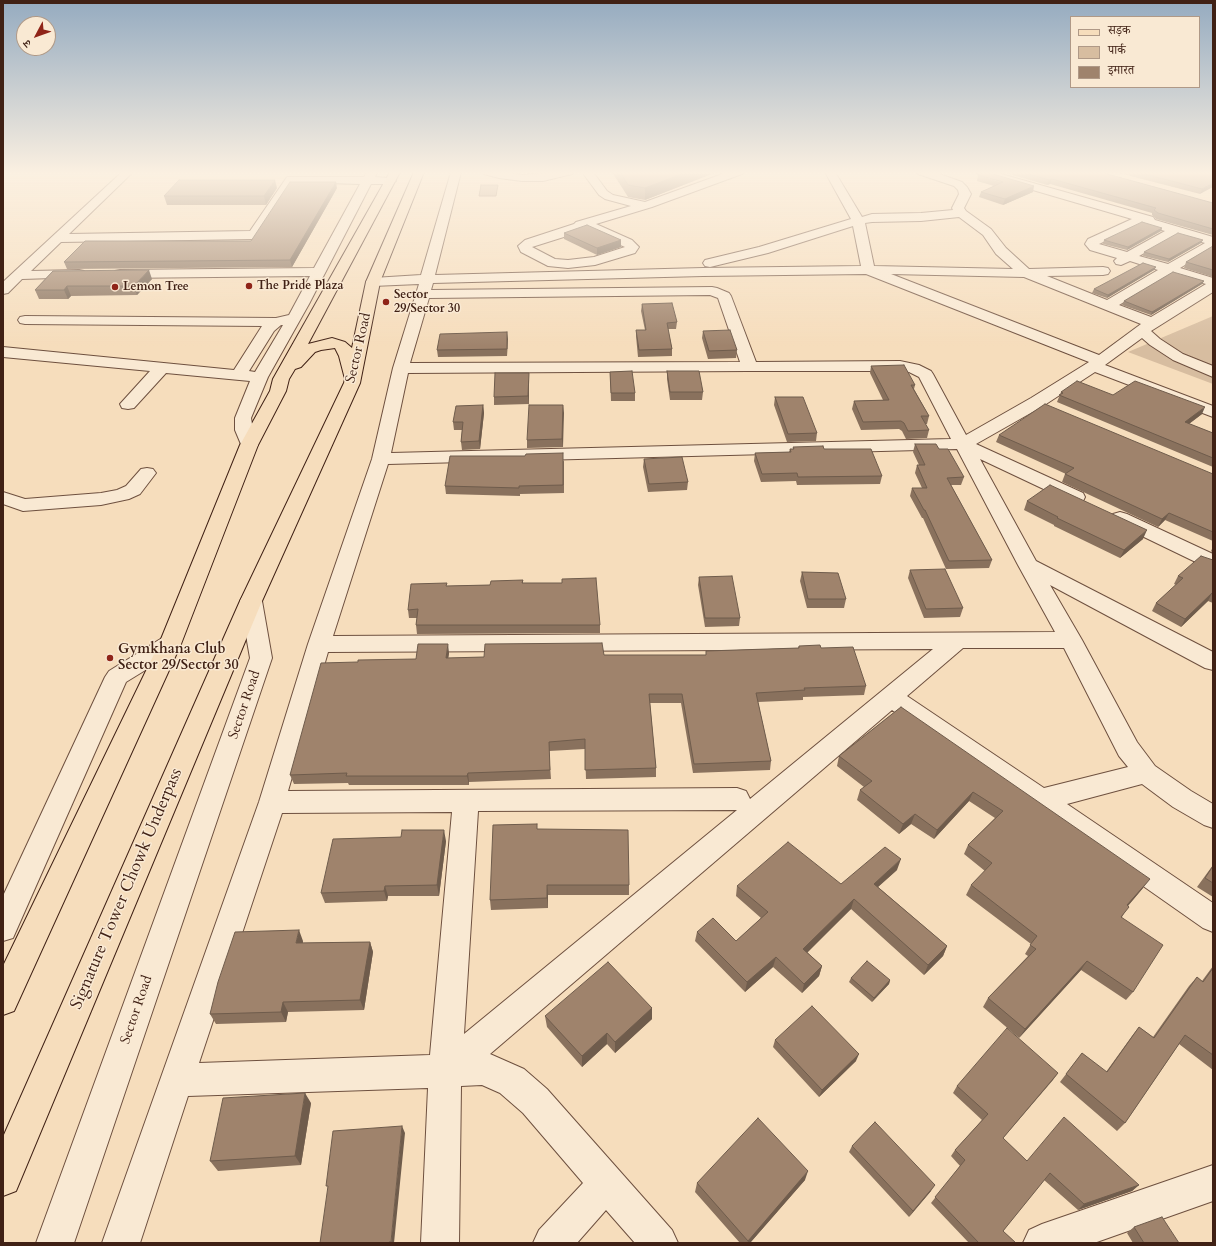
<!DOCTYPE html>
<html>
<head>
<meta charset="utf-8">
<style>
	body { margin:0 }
	#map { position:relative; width:1216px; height:1246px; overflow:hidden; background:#f6ddbc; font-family:Cardo,"Noto Serif Devanagari",serif }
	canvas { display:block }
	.frame { position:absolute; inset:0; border:4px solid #402115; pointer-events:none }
	.legend { position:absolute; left:1070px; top:16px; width:130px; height:72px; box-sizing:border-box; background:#f9e9d3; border:1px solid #af9987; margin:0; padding:5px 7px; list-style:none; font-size:12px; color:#402115 }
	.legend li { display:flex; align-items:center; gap:8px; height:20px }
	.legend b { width:20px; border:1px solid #af9987 }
	.north { position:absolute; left:16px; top:16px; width:40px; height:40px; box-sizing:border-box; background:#f9e9d3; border:1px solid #af9987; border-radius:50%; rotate:229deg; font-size:11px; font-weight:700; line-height:16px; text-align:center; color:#402115 }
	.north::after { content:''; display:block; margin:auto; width:14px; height:18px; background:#8f2418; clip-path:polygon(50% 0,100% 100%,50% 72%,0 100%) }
</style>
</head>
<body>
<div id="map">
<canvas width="1216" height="1246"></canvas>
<div class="frame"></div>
<ul class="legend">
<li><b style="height:5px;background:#f6ddbc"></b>सड़क</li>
<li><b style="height:11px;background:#d7bda0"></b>पार्क</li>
<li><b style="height:11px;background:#9f836c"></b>इमारत</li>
</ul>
<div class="north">उ</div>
</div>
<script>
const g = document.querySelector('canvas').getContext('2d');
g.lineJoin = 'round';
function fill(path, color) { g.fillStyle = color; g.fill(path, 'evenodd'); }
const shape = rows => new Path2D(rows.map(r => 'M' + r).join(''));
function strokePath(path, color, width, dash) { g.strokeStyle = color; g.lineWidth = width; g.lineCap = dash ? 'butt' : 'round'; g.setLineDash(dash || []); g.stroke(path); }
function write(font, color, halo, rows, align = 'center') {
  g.font = font + ' Cardo,serif'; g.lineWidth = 3; g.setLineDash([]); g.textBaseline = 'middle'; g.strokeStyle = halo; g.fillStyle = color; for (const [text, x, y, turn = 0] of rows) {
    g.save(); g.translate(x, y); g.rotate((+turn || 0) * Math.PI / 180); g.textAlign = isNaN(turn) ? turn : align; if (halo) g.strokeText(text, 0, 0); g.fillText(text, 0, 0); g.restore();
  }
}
fill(shape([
	[1213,316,1213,384,1128,352]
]), '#d7bda0');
const water = shape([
	[481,185,498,185,496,196,479,196,481,185]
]);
fill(water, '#b89d83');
strokePath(water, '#886b57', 1);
const minor = shape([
	[122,172,133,172,69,234,250,231,287,177,364,177,367,172,377,172,375,177,390,178,396,181,390,184,371,184,309,304,268,377,251,418,253,430,258,445,255,449,249,450,243,449,235,430,235,418,250,381,166,373,134,408,128,409,122,408,120,404,150,371,3,357,3,347,234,370,262,326,25,324,20,323,18,320,20,317,25,316,276,318,289,315,310,276,120,278,115,277,113,274,115,271,120,270,314,268,360,184,294,182,258,238,254,239,61,242,31,271,79,270,84,271,86,274,84,277,22,279,8,293,3,294,3,282,122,172],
	[281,325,283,325,255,372,249,371,274,331,281,325],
	[451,172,461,172,435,275,703,268,861,266,853,226,768,253,710,267,705,266,703,263,705,260,759,247,851,219,825,172,835,172,862,217,872,214,921,213,953,210,952,208,959,194,958,190,954,186,918,174,917,172,934,172,962,182,967,187,971,194,964,208,966,211,991,229,1006,248,1029,269,1103,267,1108,268,1110,271,1108,274,1103,275,1047,276,1107,300,1158,270,1130,261,1121,265,1116,264,1114,261,1117,258,1090,250,1085,244,1088,239,1132,219,978,174,977,172,994,172,1153,217,1155,220,1213,237,1213,248,1180,268,1213,278,1213,292,1151,331,1160,339,1183,354,1213,366,1213,377,1173,360,1150,345,1142,338,1105,365,1213,406,1213,417,1095,372,1043,406,976,444,1083,493,1085,497,1083,501,1076,503,1069,501,980,459,1036,561,1213,652,1213,670,1205,668,1050,585,1082,640,1137,742,1155,766,1191,791,1213,804,1213,828,1204,825,1173,807,1142,784,1067,804,1213,903,1213,932,1203,928,892,710,490,1054,524,1069,547,1089,672,1230,678,1243,635,1243,606,1210,577,1243,533,1243,539,1230,583,1183,523,1113,500,1093,482,1085,461,1086,459,1243,421,1243,428,1088,188,1096,140,1243,102,1243,259,802,308,644,372,459,393,368,419,284,373,286,368,285,366,282,368,279,373,278,421,275,451,172],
	[959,217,983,235,996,254,1013,269,874,266,865,223,872,222,921,221,959,217],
	[1141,224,1165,231,1127,252,1099,244,1141,224],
	[1177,235,1205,243,1168,264,1139,256,1177,235],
	[866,274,1089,362,1031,398,966,435,933,374,931,371,919,365,900,361,756,362,731,296,729,293,717,288,712,287,431,290,433,283,703,276,866,274],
	[891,274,1024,277,1141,324,1099,355,891,274],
	[1171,274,1206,284,1151,317,1119,305,1171,274],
	[710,295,718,298,740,362,410,363,429,298,710,295],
	[748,371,900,371,909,372,919,377,951,439,391,453,408,373,748,371],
	[957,449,1018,565,1055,632,333,636,388,464,957,449],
	[963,648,1064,648,1119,756,1128,767,1044,788,907,696,963,648],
	[933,649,750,799,746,791,737,788,288,791,328,652,933,649],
	[737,810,464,1034,478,811,737,810],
	[452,812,430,1055,199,1063,282,813,452,812],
	[483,172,501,172,522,175,573,172,572,174,543,181,522,181,499,178,484,174,483,172],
	[582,172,593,172,607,191,613,195,645,202,728,172,743,172,742,174,652,207,596,224,632,240,639,247,635,253,595,265,568,268,548,266,521,252,518,246,525,240,574,224,576,222,631,206,605,199,599,195,582,172],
	[586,230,625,247,594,257,568,260,555,259,532,247,586,230],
	[147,468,153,469,156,473,140,494,129,499,101,505,23,511,3,504,3,492,25,499,101,493,117,490,126,486,141,469,147,468],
	[1120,512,1127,514,1213,554,1213,569,1206,567,1113,522,1110,518,1113,514,1120,512],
	[251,594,259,596,262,601,272,658,74,1243,36,1243,250,658,240,601,243,596,251,594],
	[170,636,178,638,181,644,178,650,126,682,13,938,3,941,3,896,105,677,109,671,162,638,170,636],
	[1213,1165,1213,1201,1094,1243,1023,1243,1029,1230,1042,1224,1213,1165]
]);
const major = shape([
	[390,172,400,172,308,344,332,338,345,342,352,348,366,282,414,172,424,172,380,282,360,383,262,601,16,1191,3,1196,3,1137,240,601,344,383,345,379,339,356,335,348,321,350,315,352,301,367,295,369,289,379,286,391,258,445,181,644,14,1011,3,1015,3,966,159,644,240,445,270,391,273,379,390,172]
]);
strokePath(minor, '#6e503f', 2);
strokePath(major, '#402115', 2);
fill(minor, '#f9e9d3');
fill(major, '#f6ddbc');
fill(shape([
	[612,172,715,172,714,173,645,200,628,197],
	[1002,172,1100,172,1213,203,1213,235,1156,219,1152,215,1152,213,1050,184,1047,185],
	[1115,172,1170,172,1175,173,1213,172,1200,194],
	[978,175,1033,192,1003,205,979,197,981,192,994,186,977,181],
	[277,188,266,205,167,205,164,196],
	[337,188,292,267,67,269,64,262,251,241],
	[1162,228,1161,231,1127,250,1103,244,1104,240],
	[564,233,621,240,621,247,597,255,564,239],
	[1201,243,1168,262,1143,256,1144,252],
	[1213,246,1213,277,1184,268,1186,262],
	[1156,267,1154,270,1107,298,1092,293,1094,289],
	[53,271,152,279,137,295,71,296,68,299,39,299,35,290],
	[1204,281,1202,284,1151,315,1122,305,1124,301],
	[642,304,677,322,676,329,668,329,672,349,672,356,638,357,636,336,636,330,645,330,641,311],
	[703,331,737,350,736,358,708,359,702,338],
	[507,332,507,356,438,357,437,350],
	[871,366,915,385,914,389,929,416,927,424,925,424,929,430,927,438,906,439,902,431,899,429,861,430,852,409,854,401,883,400,870,373],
	[667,371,703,392,702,400,670,400,667,379],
	[610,372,635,393,635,401,611,401],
	[529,380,529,404,494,405,494,397],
	[1061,392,1202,414,1189,424,1213,433,1213,467,1057,402],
	[775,397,817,433,816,441,787,442,774,405],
	[483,405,484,413,480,449,462,450,461,442,462,430,454,430,453,422],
	[563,405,563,447,527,448,527,440],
	[999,435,1213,474,1213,541,1165,520,1158,527,1062,482,1065,474,1066,474,996,442],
	[915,444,939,449,964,477,961,485,951,485,992,560,989,568,946,569,923,518,922,518,910,496,912,488,922,488,915,473,917,465,919,465,913,452],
	[793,447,824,449,882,476,880,484,797,485,796,481,761,482,754,461,755,453,789,452,790,449,793,449],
	[644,459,688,482,687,490,648,492,643,467],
	[564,461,564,493,520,494,520,496,446,494,445,486],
	[1027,501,1143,539,1120,558,1054,526,1054,525,1024,510],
	[1213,547,1213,553,1211,551],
	[1213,560,1213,603,1208,601,1181,627,1152,611,1156,603,1176,585,1174,584,1178,576],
	[910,570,963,608,960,617,924,618,908,578],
	[802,572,846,599,844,608,807,608,800,581],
	[699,577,740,618,739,626,705,627,698,585],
	[523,580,523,583,600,625,600,633,417,634,416,625,417,618,409,618,408,610,447,586,490,585],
	[799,646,821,648,866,686,864,695,803,697,803,700,758,702,771,761,770,770,693,773,681,703,650,703,656,768,656,777,586,779,585,749,549,751,551,779,469,782,469,785,349,785,348,783,294,784,290,775,358,662,416,659,449,653,448,658,604,655,706,655,706,651,798,648],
	[901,707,1143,888,1128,906,1122,917,1133,992,1126,1000,1081,970,1019,1038,983,1007,988,998,1028,956,1025,954,1031,944,966,895,971,885,985,871,964,854,968,845,995,818,969,801,934,839,911,824,899,834,857,800,860,790,864,787,837,766,839,756],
	[538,829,629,885,629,895,548,895,548,908,491,910,490,900],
	[401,837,446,841,439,896,388,896,387,901,325,903,321,893],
	[1213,865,1213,897,1197,887],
	[897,870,878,887,947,946,943,956,924,975,851,909,807,952,822,966,819,976,802,993,773,967,745,992,695,941,697,932,736,941,761,918,736,896,737,886,841,884],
	[303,941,303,943,370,942,373,952,364,1010,288,1012,286,1022,216,1024,210,1014],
	[1213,966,1213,1070,1179,1044,1125,1123,1117,1131,1060,1082,1082,1053,1106,1072,1132,1036,1139,1027,1153,1037,1189,986,1197,977,1202,981],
	[851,978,890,980,889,984,872,1002,849,982],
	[652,1008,652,1019,615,1053,607,1044,582,1067,547,1027,545,1016],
	[775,1040,856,1061,819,1097,773,1047],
	[1058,1073,1003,1138,1027,1161,1139,1185,1132,1191,1078,1210,1044,1180,1003,1231,1016,1243,969,1243,931,1203,960,1166,951,1156,955,1150,982,1120,953,1093,957,1086],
	[311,1103,301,1165,218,1171,210,1161],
	[852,1146,931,1191,909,1217,849,1152],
	[805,1180,750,1243,740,1243,695,1192,697,1183],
	[1134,1227,1179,1243,1133,1243,1127,1233]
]), '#89715d');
fill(shape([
	[687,172,715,172,714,173,645,200,645,188],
	[1052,179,1050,184,1047,185,1049,180],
	[275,180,277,188,266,205,264,196],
	[336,182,337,188,292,267,290,260],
	[1213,183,1213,187,1200,194,1202,189],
	[1034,186,1033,192,1003,205,1005,199],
	[1162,228,1161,231,1127,250,1128,247],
	[621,240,621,247,597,255,597,248],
	[1203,240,1201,243,1168,262,1169,259],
	[1156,267,1154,270,1107,298,1108,295],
	[149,270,152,279,137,295,134,286],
	[1204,281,1202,284,1151,315,1152,312],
	[67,286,71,296,68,299,64,290],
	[507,332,508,339,507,356],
	[529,373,529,404,528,396],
	[483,405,484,413,480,449,479,441],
	[563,405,564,413,563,447,562,439],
	[1205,407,1202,414,1182,429,1185,422],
	[1169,513,1165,520,1158,527,1162,519],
	[1147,530,1143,539,1120,558,1124,550],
	[1212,593,1208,601,1181,627,1185,619],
	[448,644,449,653,447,667,446,658],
	[468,773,469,782,469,785,467,776],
	[973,792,969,801,934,839,937,830],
	[915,814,911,824,899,834,903,824],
	[444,830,446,841,439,896,437,885],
	[901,859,897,870,870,894,874,884],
	[1150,879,1143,888,1120,915,1127,905],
	[547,885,548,895,548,908,547,898],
	[385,886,388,896,387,901,384,891],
	[854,899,851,909,801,959,803,949],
	[299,930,303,941,301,953,296,943],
	[370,942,373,952,364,1010,360,1000],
	[947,946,943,956,924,975,928,965],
	[776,957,773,967,745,992,747,982],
	[1087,961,1081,970,1019,1038,1025,1029],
	[822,966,819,976,802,993,804,984],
	[890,980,889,984,872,1002,874,998],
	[283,1002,288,1012,286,1022,281,1012],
	[652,1008,652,1019,615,1053,615,1042],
	[607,1033,607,1044,582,1067,582,1056],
	[859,1054,856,1061,819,1097,822,1090],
	[1058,1073,1053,1080,998,1144,1003,1138],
	[305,1093,311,1103,301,1165,295,1156],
	[402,1126,405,1133,394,1243,391,1243],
	[808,1171,805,1180,750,1243,747,1243,748,1241],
	[935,1185,931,1191,909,1217,913,1211],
	[1139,1185,1132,1191,1078,1210,1084,1204]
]), '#6f5c4c');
const building = shape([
	[620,172,687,172,645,188,628,185,620,172],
	[986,172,1034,186,1005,199,981,192,1003,182,978,175,986,172],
	[1021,172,1100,172,1213,203,1213,229,1158,213,1154,210,1156,208,1052,179,1049,180,1021,172],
	[1137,172,1170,172,1175,173,1177,172,1213,172,1213,183,1202,189,1137,172],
	[179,180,275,180,264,196,164,196,179,180],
	[290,182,336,182,290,260,64,262,85,241,251,241,290,182],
	[1142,222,1162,228,1128,247,1104,240,1142,222],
	[587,225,621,240,597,248,564,233,587,225],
	[1178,233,1203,240,1169,259,1144,252,1178,233],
	[1213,246,1213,270,1186,262,1213,246],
	[1143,263,1156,267,1108,295,1094,289,1143,263],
	[149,270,134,286,67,286,64,290,35,290,53,271,149,270],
	[1173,272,1204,281,1152,312,1124,301,1173,272],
	[672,303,677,322,667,323,672,349,639,350,636,330,646,330,642,304,672,303],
	[730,330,737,350,709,351,703,331,730,330],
	[507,332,507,349,437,350,440,334,507,332],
	[904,365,915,385,911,385,929,416,921,416,929,430,908,431,904,423,901,421,863,422,854,401,889,400,871,366,904,365],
	[632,371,635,393,611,393,610,372,632,371],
	[667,371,699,371,703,392,670,392,667,371],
	[495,373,529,373,528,396,494,397,495,373],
	[1077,381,1113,395,1135,381,1205,407,1185,422,1213,433,1213,458,1059,395,1063,393,1061,392,1077,381],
	[775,397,803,397,817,433,788,434,775,397],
	[1045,404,1213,474,1213,532,1169,513,1162,519,1065,474,1074,468,999,435,1045,404],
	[483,405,479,441,461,442,463,422,453,422,456,406,483,405],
	[529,405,563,405,562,439,527,440,529,405],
	[915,444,936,444,939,449,948,449,964,477,947,478,992,560,949,561,925,510,924,510,912,488,927,488,917,465,925,465,915,444],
	[823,446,824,449,871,449,882,476,798,477,797,473,762,474,755,453,791,452,790,449,794,449,793,447,823,446],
	[563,453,563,485,519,486,519,488,445,486,450,456,525,456,526,454,563,453],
	[682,457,688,482,649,484,644,459,682,457],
	[1050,485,1147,530,1124,550,1057,518,1058,517,1027,501,1050,485],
	[1201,556,1213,560,1213,593,1212,593,1185,619,1156,603,1183,578,1178,576,1201,556],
	[945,569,963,608,926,609,910,570,945,569],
	[802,572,838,573,846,599,808,599,802,572],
	[732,576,740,618,705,618,699,577,732,576],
	[596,578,600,625,416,625,418,609,408,610,411,584,447,583,446,586,490,585,491,581,523,580,522,583,562,583,562,579,596,578],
	[602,643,604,655,706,655,706,651,799,648,799,646,820,645,821,648,853,647,866,686,804,688,805,690,756,693,771,761,694,764,682,694,649,694,656,768,585,770,585,739,549,742,550,770,468,773,467,776,346,776,347,773,290,775,321,663,358,662,358,660,416,659,418,644,448,644,446,658,484,657,485,644,602,643],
	[901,707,1150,879,1127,905,1129,907,1121,917,1163,945,1133,992,1087,961,1025,1029,988,998,1036,949,1030,945,1037,936,971,885,992,863,968,845,1003,811,973,792,937,830,915,814,903,824,860,790,872,781,839,756,901,707],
	[537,824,537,829,628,830,629,885,547,885,547,898,490,900,493,825,537,824],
	[402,830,444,830,437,885,385,886,384,891,321,893,333,839,401,837,402,830],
	[788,842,841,884,885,847,901,859,874,884,947,946,928,965,854,899,803,949,822,966,804,984,776,957,747,982,697,932,713,918,736,941,768,912,737,886,788,842],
	[1213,866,1213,883,1205,878,1213,866],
	[299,930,296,943,370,942,360,1000,283,1002,281,1012,210,1014,218,982,235,932,299,930],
	[867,961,890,980,874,998,851,978,867,961],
	[608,962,652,1008,615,1042,607,1033,582,1056,545,1016,608,962],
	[1213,968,1213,1055,1185,1035,1125,1123,1066,1074,1082,1053,1107,1072,1139,1027,1154,1038,1197,977,1203,982,1213,968],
	[812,1006,859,1054,822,1090,775,1040,812,1006],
	[1007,1028,1058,1073,1003,1138,1027,1161,1064,1117,1139,1185,1084,1204,1050,1173,1003,1231,1016,1243,979,1243,935,1197,965,1160,955,1150,988,1114,957,1086,1007,1028],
	[305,1093,295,1156,210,1161,223,1098,305,1093],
	[758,1118,808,1171,748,1241,697,1183,758,1118],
	[875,1122,935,1185,913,1211,852,1146,875,1122],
	[402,1126,391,1242,389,1242,389,1243,320,1243,328,1186,326,1186,333,1131,402,1126],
	[1162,1217,1179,1243,1144,1243,1134,1227,1162,1217]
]);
fill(building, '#9f836c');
strokePath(building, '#6f5c4c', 1);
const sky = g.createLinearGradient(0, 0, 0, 346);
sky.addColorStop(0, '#95abc0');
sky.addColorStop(0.5, '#fbf0e1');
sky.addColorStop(1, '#fbf0e100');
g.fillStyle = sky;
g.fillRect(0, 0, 1216, 346);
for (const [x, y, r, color] of [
	[249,286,4,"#8f2418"],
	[115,287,4,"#8f2418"],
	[386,302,4,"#8f2418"],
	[110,658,4,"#8f2418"]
]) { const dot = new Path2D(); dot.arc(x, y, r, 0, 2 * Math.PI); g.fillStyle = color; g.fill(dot); strokePath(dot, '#f9e9d3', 1.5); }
write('bold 12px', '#402115', '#f9e9d3', [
	["The Pride Plaza",257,286],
	["Lemon Tree",123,287],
	["Sector",394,295],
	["29/Sector 30",394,309]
], 'left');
write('14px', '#402115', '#f9e9d3', [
	["Sector Road",359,348,-77],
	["Sector Road",245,705,-71],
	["Sector Road",137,1010,-71]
]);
write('bold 14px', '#402115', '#f9e9d3', [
	["Gymkhana Club",118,650],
	["Sector 29/Sector 30",118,666]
], 'left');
write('17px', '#402115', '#f9e9d3', [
	["Signature Tower Chowk Underpass",127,889,-67]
]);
</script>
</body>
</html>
